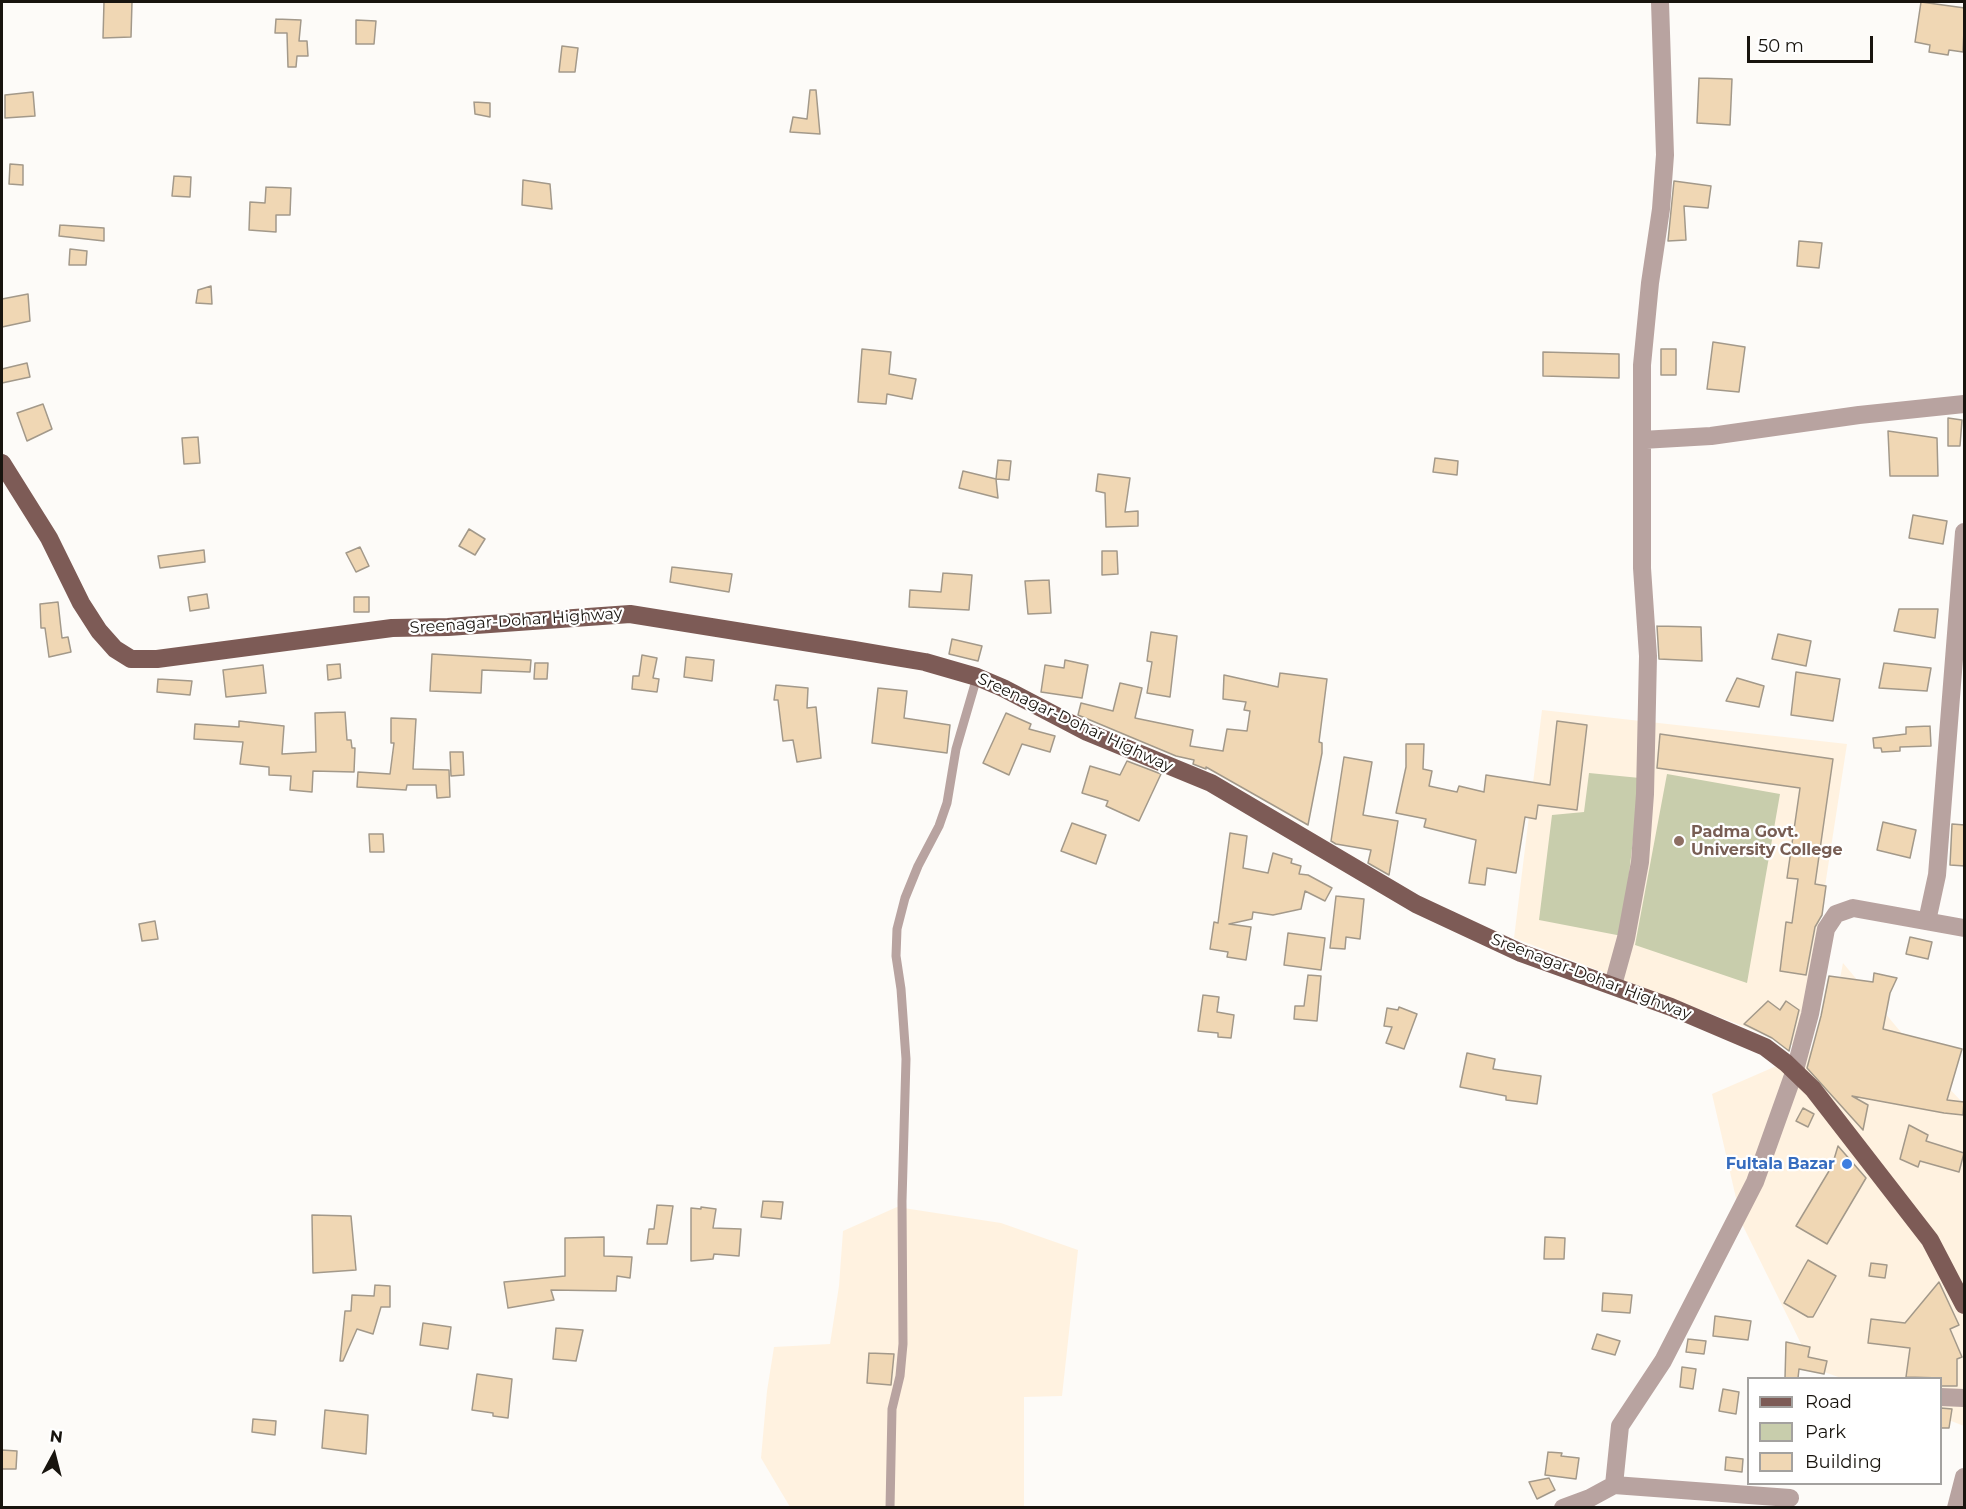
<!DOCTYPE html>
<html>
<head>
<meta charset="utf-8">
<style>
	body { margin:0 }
	#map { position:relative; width:1966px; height:1509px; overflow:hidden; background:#fdfbf8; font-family:Montserrat,sans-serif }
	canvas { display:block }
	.frame { position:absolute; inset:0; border:3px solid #18140e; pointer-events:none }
	.legend { position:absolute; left:1747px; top:1377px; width:195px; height:108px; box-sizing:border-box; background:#fff; border:2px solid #a3a19f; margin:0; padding:8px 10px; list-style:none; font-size:18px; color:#18140e }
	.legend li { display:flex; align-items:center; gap:12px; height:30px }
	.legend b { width:30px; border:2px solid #a3a19f }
	.north { position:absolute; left:24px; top:1425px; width:60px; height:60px; -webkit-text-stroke:4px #fff; paint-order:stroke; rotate:7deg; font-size:16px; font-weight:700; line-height:24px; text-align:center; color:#18140e }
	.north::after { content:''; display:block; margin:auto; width:21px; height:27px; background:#18140e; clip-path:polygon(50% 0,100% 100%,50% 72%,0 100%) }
	.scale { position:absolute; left:1747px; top:36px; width:126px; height:27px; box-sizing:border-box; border:3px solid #18140e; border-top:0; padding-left:8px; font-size:18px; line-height:21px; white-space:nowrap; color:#18140e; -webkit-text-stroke:4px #fff; paint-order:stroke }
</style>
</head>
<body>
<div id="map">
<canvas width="1966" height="1509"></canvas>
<div class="frame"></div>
<ul class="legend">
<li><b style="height:8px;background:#7d5b56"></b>Road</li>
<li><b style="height:16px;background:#c8cdac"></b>Park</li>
<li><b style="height:16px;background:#f0d7b4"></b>Building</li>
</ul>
<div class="north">N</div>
<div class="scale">50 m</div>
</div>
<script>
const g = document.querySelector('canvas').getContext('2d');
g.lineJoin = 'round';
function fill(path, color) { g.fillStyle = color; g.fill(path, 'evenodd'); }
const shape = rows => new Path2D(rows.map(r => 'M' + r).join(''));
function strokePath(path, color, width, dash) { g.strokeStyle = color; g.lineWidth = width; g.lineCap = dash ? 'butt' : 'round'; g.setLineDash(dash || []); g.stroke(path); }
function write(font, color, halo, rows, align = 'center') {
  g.font = font + ' Montserrat,sans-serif'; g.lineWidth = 4.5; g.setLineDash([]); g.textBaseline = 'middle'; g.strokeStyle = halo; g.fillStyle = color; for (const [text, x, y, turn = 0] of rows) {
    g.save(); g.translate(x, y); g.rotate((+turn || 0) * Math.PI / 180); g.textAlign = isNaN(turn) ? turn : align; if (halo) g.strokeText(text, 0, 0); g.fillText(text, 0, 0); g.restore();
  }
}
fill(shape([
	[1542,710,1847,744,1800,1048,1514,938],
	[1843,963,1941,1080,1964,1104,1964,1426,1941,1417,1940,1378,1841,1378,1813,1368,1742,1224,1712,1094,1827,1044],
	[897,1207,1001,1223,1078,1250,1062,1396,1024,1397,1024,1507,790,1507,761,1458,767,1391,774,1347,830,1344,839,1286,843,1231]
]), '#fff2e0');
fill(shape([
	[1589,773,1640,778,1622,936,1539,920,1552,815,1584,812],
	[1667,774,1780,794,1747,983,1635,945]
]), '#c8cdac');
const building = shape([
	[104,2,132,2,131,37,103,38,104,2],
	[1921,2,1965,8,1963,52,1949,50,1948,55,1929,52,1930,45,1915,42,1921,2],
	[276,19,301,20,299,41,307,41,308,56,297,56,296,67,288,67,287,33,275,33,276,19],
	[356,20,376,21,374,44,356,44,356,20],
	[562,46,578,48,575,72,559,72,562,46],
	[1699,78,1732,79,1730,125,1697,123,1699,78],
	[810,90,816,90,820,134,790,132,793,117,807,119,810,90],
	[33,92,35,116,5,118,5,95,33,92],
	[474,102,490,103,490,117,475,114,474,102],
	[10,164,23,165,23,185,9,184,10,164],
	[174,176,191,177,190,197,172,196,174,176],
	[523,180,550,184,552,209,522,205,523,180],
	[1674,181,1711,186,1708,208,1684,206,1686,240,1668,241,1674,181],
	[266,187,291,188,290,215,276,215,276,232,249,230,250,202,265,203,266,187],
	[60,225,104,228,104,241,59,236,60,225],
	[1799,241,1822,243,1819,268,1797,266,1799,241],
	[70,249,87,251,86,265,69,265,70,249],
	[211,286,212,304,196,303,198,290,211,286],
	[28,294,30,321,2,327,2,299,28,294],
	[1713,342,1745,347,1739,392,1707,389,1713,342],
	[862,349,891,352,889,374,916,379,912,399,887,394,886,404,858,402,862,349],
	[1661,349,1676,349,1676,375,1661,375,1661,349],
	[1543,352,1619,354,1619,378,1543,376,1543,352],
	[27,363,30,377,2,383,2,369,27,363],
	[43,404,52,429,27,441,17,413,43,404],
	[1948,418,1962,420,1960,446,1948,446,1948,418],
	[1888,431,1937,438,1938,476,1890,476,1888,431],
	[198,437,200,463,184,464,182,438,198,437],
	[1435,458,1458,461,1457,475,1433,472,1435,458],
	[998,460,1011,461,1009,480,996,479,998,460],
	[963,471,996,479,998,498,959,488,963,471],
	[1098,474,1130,478,1125,512,1138,511,1138,526,1106,527,1105,493,1096,491,1098,474],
	[1913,515,1947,521,1943,544,1909,538,1913,515],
	[469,529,485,539,475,555,459,546,469,529],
	[360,547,369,566,356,572,346,553,360,547],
	[204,550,205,562,160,568,158,556,204,550],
	[1102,551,1117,551,1118,574,1102,575,1102,551],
	[672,567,732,574,729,592,670,582,672,567],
	[943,573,972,575,969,610,909,607,910,590,941,592,943,573],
	[1049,580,1051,613,1028,614,1025,581,1049,580],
	[207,594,209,608,190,611,188,597,207,594],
	[354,597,369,597,369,612,354,612,354,597],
	[58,602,62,638,68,637,71,652,49,657,45,628,41,628,40,604,58,602],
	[1899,609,1938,609,1935,638,1894,631,1899,609],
	[1657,626,1701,627,1702,661,1659,659,1657,626],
	[1151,632,1177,636,1170,697,1147,693,1152,662,1147,661,1151,632],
	[1778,634,1811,641,1806,666,1772,659,1778,634],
	[952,639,982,646,978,661,949,654,952,639],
	[432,654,531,660,530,672,482,670,481,693,430,691,432,654],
	[642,655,657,658,653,678,659,679,657,692,632,689,633,676,639,676,642,655],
	[686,657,714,660,712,681,684,677,686,657],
	[1065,660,1088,665,1082,698,1041,692,1045,665,1064,668,1065,660],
	[535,663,548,663,547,679,534,679,535,663],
	[1884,663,1931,668,1927,691,1879,688,1884,663],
	[340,664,341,678,328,680,327,665,340,664],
	[263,665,266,693,226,697,223,670,263,665],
	[1796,672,1840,679,1833,721,1791,715,1796,672],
	[1280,673,1327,679,1319,742,1322,743,1322,753,1308,825,1206,767,1206,769,1193,764,1194,760,1176,756,1078,715,1081,703,1113,711,1120,683,1142,688,1135,718,1193,730,1190,746,1223,751,1227,729,1247,731,1250,711,1244,710,1246,702,1223,699,1224,675,1278,687,1280,673],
	[1737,678,1764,686,1759,707,1726,701,1737,678],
	[158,679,192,681,190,695,157,692,158,679],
	[776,685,808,688,807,708,816,707,821,758,797,762,793,740,783,741,778,700,774,700,776,685],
	[878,688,907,691,904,718,950,725,947,753,872,743,878,688],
	[345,712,347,740,351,740,352,748,355,748,354,772,313,771,312,792,290,790,291,776,269,775,269,767,240,764,243,742,194,739,195,724,239,727,239,721,284,726,282,754,316,752,315,713,345,712],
	[1006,713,1031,724,1029,729,1055,736,1050,752,1022,744,1009,775,983,763,1006,713],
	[391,718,416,719,413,769,449,770,450,797,437,798,436,785,407,785,406,790,357,787,358,772,390,774,394,743,391,743,391,718],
	[1557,721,1587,725,1577,810,1538,805,1536,819,1525,817,1516,873,1487,868,1485,885,1469,883,1476,840,1424,827,1426,819,1396,813,1406,767,1406,744,1424,744,1423,769,1432,771,1429,786,1457,792,1459,786,1484,792,1486,775,1550,785,1557,721],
	[1930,726,1931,746,1900,747,1900,751,1882,752,1881,748,1874,748,1873,738,1906,734,1906,727,1930,726],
	[1660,734,1833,759,1815,884,1826,886,1822,915,1815,927,1806,975,1780,971,1786,922,1792,923,1798,879,1787,878,1800,788,1657,768,1660,734],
	[450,752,463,752,464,775,451,776,450,752],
	[1344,757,1372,762,1363,815,1398,821,1389,875,1368,863,1371,850,1336,844,1331,841,1344,757],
	[1127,761,1161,774,1139,821,1106,806,1108,801,1082,793,1090,766,1120,775,1127,761],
	[1883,822,1916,830,1910,858,1877,850,1883,822],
	[1072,823,1106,835,1096,864,1061,851,1072,823],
	[1952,824,1965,825,1965,866,1950,865,1952,824],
	[1230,833,1247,836,1243,868,1268,873,1273,853,1292,859,1291,863,1301,866,1299,874,1308,875,1332,888,1325,901,1305,891,1301,909,1273,915,1253,912,1252,919,1229,924,1251,927,1246,960,1227,957,1228,952,1210,949,1214,922,1218,923,1230,833],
	[369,834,383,834,384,852,370,852,369,834],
	[1336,896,1364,899,1360,939,1346,937,1345,949,1330,948,1336,896],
	[155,921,158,939,142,941,139,924,155,921],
	[1288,933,1325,938,1321,970,1284,965,1288,933],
	[1910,937,1932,942,1928,959,1906,954,1910,937],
	[1874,973,1897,978,1890,993,1883,1029,1962,1049,1947,1100,1964,1102,1963,1115,1944,1113,1852,1096,1868,1105,1863,1130,1807,1068,1821,1016,1829,976,1873,982,1874,973],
	[1308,975,1321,976,1317,1021,1294,1019,1295,1006,1304,1006,1308,975],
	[1203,995,1219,997,1217,1012,1234,1015,1231,1038,1218,1037,1218,1033,1198,1031,1203,995],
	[1768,1001,1780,1010,1786,1001,1799,1010,1789,1051,1772,1038,1744,1024,1768,1001],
	[1399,1007,1417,1014,1404,1049,1386,1043,1392,1027,1384,1026,1387,1008,1398,1010,1399,1007],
	[1467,1053,1495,1059,1493,1069,1541,1076,1537,1104,1506,1100,1506,1096,1460,1087,1467,1053],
	[1803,1108,1814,1114,1808,1127,1796,1121,1803,1108],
	[1909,1125,1928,1135,1926,1141,1964,1153,1959,1172,1920,1161,1918,1167,1900,1159,1909,1125],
	[1838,1146,1866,1178,1827,1244,1796,1226,1832,1166,1838,1146],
	[763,1201,783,1202,781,1219,761,1217,763,1201],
	[657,1205,673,1206,667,1244,647,1244,649,1229,654,1229,657,1205],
	[701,1207,716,1209,713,1228,741,1229,739,1256,714,1254,713,1259,691,1261,691,1208,701,1209,701,1207],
	[312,1215,351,1216,356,1270,313,1273,312,1215],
	[604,1237,604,1256,632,1257,630,1278,617,1276,616,1291,551,1290,554,1300,508,1308,504,1282,565,1276,565,1238,604,1237],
	[1545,1237,1565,1238,1564,1259,1544,1259,1545,1237],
	[1808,1260,1836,1276,1813,1317,1808,1317,1784,1303,1808,1260],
	[1871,1263,1887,1265,1885,1278,1869,1276,1871,1263],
	[1939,1282,1959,1325,1950,1329,1962,1357,1957,1359,1957,1386,1941,1386,1941,1378,1906,1377,1910,1348,1868,1343,1871,1319,1905,1323,1939,1282],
	[375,1285,390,1286,390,1307,381,1307,373,1334,357,1329,343,1361,340,1361,345,1311,351,1311,352,1295,374,1296,375,1285],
	[1603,1293,1632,1295,1630,1313,1602,1311,1603,1293],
	[1715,1316,1751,1321,1748,1340,1713,1336,1715,1316],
	[423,1323,451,1327,448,1349,420,1345,423,1323],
	[556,1328,583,1330,576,1361,553,1359,556,1328],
	[1597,1334,1620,1341,1615,1355,1592,1349,1597,1334],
	[1688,1339,1706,1341,1704,1354,1686,1352,1688,1339],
	[1786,1342,1810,1347,1808,1357,1827,1361,1824,1374,1799,1369,1798,1378,1785,1378,1786,1342],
	[869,1353,894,1354,891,1385,867,1383,869,1353],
	[1682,1367,1696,1369,1693,1389,1680,1387,1682,1367],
	[477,1374,512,1379,508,1418,493,1416,493,1413,472,1410,477,1374],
	[1723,1389,1739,1392,1736,1414,1719,1411,1723,1389],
	[1941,1408,1952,1409,1949,1428,1941,1428,1941,1408],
	[325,1410,368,1415,366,1454,322,1448,325,1410],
	[253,1419,276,1421,275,1435,252,1432,253,1419],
	[2,1450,17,1451,16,1469,2,1469,2,1450],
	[1548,1452,1562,1453,1561,1456,1579,1458,1576,1479,1545,1475,1548,1452],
	[1726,1457,1743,1459,1742,1472,1725,1470,1726,1457],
	[1549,1478,1555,1490,1537,1499,1529,1482,1549,1478]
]);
fill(building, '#f0d7b4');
strokePath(building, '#a3998a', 1.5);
strokePath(shape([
	[890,1508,892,1409,900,1376,903,1344,902,1201,906,1059,901,989,896,956,897,929,905,898,918,866,939,826,947,803,956,749,977,677]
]), '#b8a3a0', 9);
strokePath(shape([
	[1642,440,1711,436,1859,415,1964,404],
	[1927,921,1937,875,1964,532],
	[1613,985,1626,938,1640,862,1645,794,1648,656,1642,568,1642,365,1650,283,1661,209,1665,155,1660,2],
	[1940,1397,1964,1398],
	[1614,1485,1620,1426,1663,1361,1755,1182,1795,1070,1810,1014,1826,929,1836,914,1853,908,1964,928],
	[1563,1508,1590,1498,1614,1485,1790,1498],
	[1956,1508,1964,1477]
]), '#b8a3a0', 18);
strokePath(shape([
	[2,463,49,538,81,603,99,631,115,649,131,659,157,659,392,628,448,627,630,614,854,650,925,662,977,677,1003,688,1087,732,1211,783,1416,904,1521,953,1671,1007,1765,1047,1786,1063,1813,1089,1930,1240,1964,1305]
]), '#7d5b56', 18);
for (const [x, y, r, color] of [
	[1679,841,6,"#8d6e63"],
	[1847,1164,6,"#3f7fe0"]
]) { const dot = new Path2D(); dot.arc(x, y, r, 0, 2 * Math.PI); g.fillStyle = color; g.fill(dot); strokePath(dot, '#fff', 2); }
write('16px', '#18140e', '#fff', [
	["Sreenagar-Dohar Highway",516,621,-4],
	["Sreenagar-Dohar Highway",1075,723,25],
	["Sreenagar-Dohar Highway",1591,977,21]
]);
write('bold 16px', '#785e54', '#fff', [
	["Padma Govt.",1691,832],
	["University College",1691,850]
], 'left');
write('bold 16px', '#366cbe', '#fff', [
	["Fultala Bazar",1835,1164]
], 'right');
</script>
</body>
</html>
